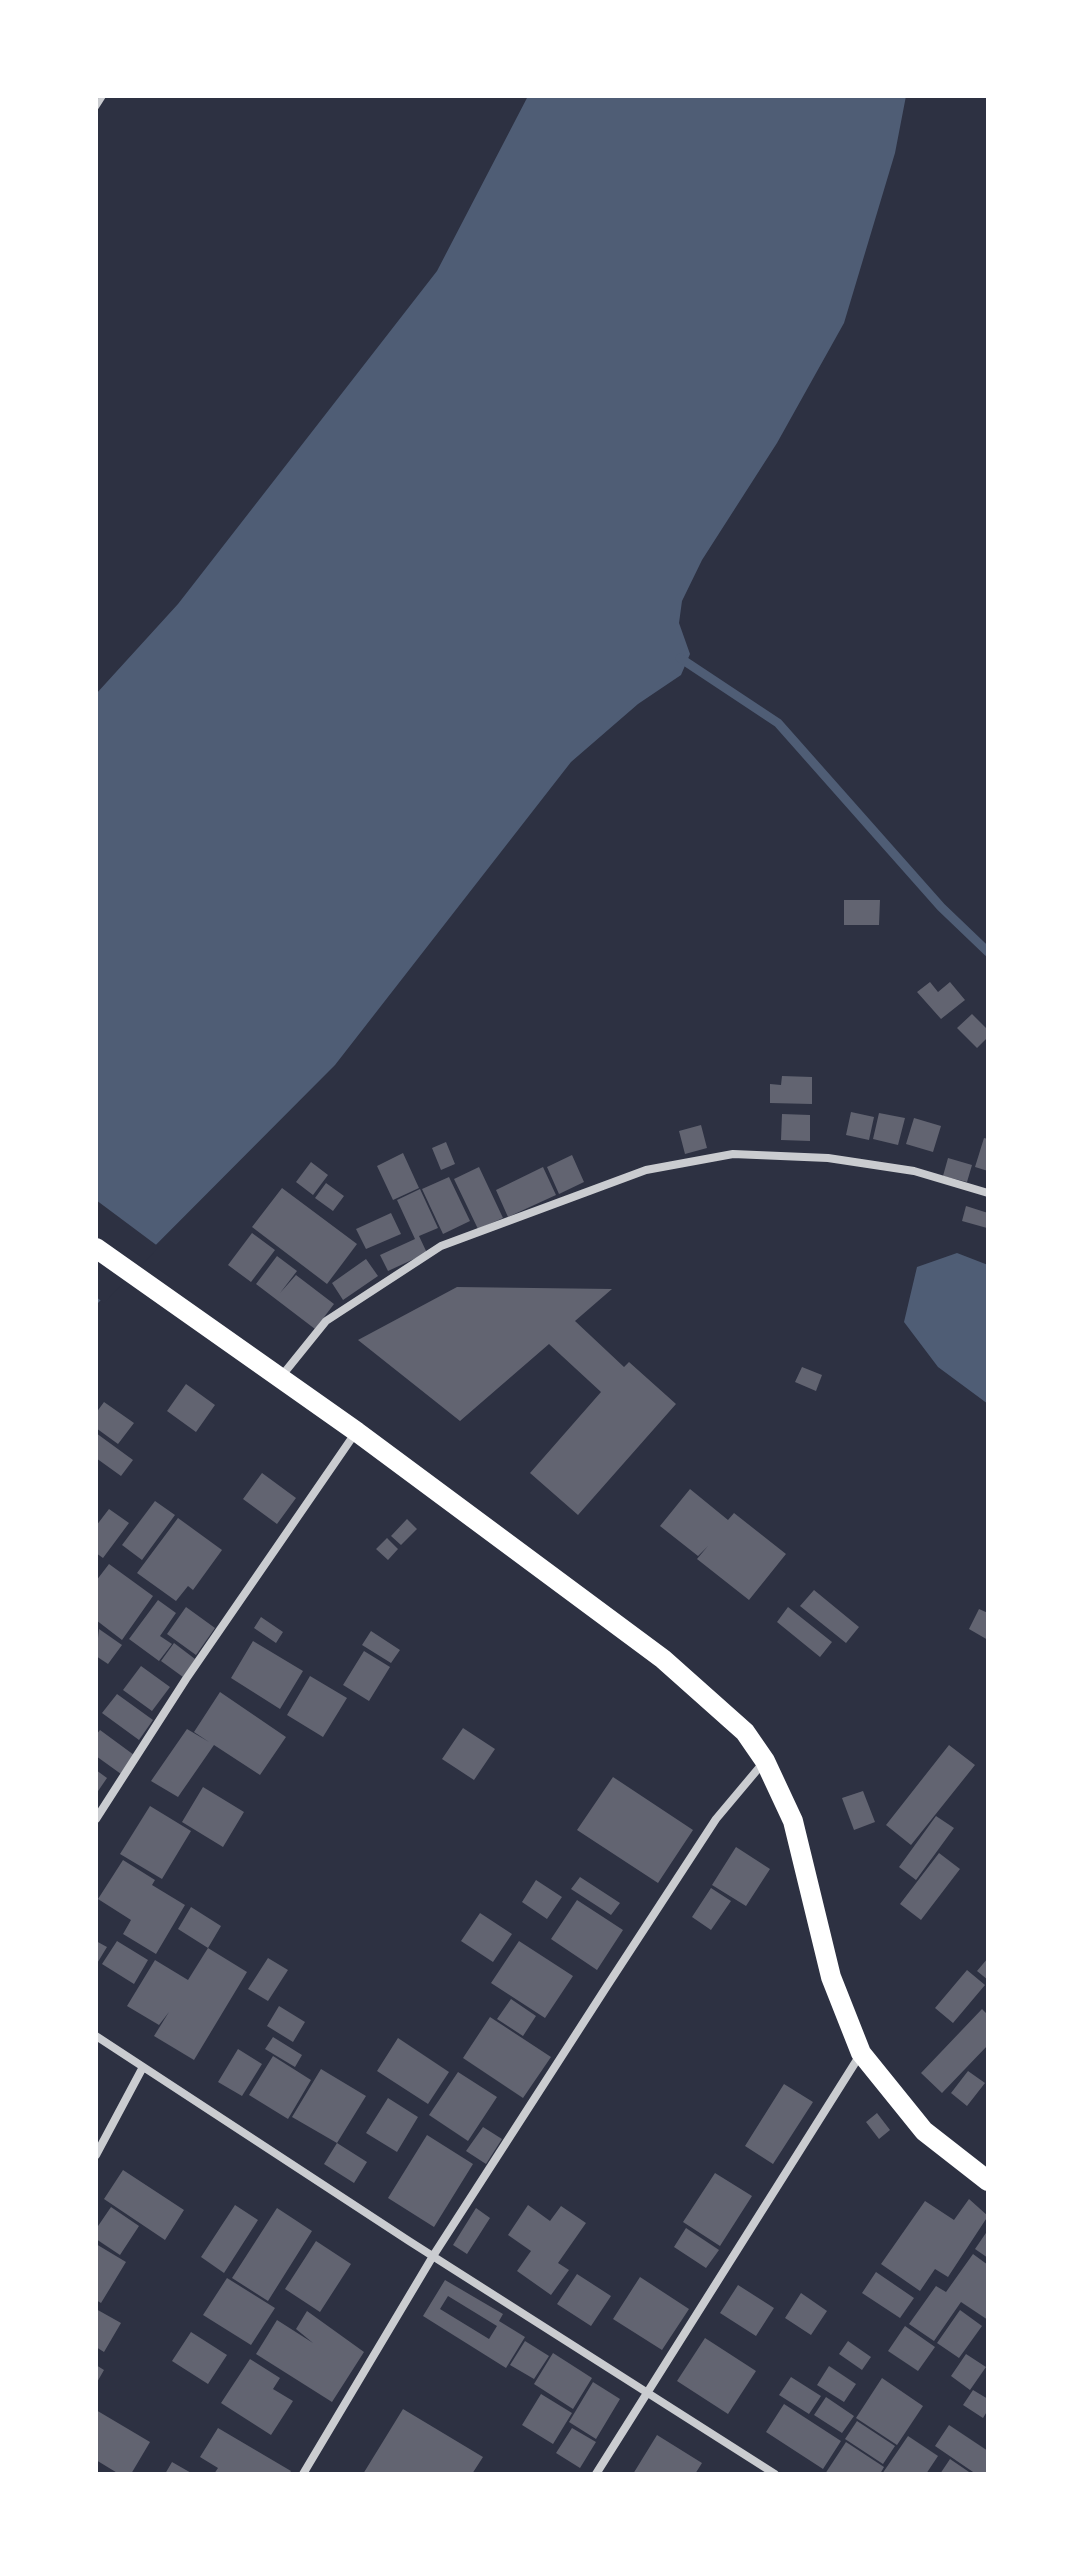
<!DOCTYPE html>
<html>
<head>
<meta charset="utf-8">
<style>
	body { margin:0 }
	#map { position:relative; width:1084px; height:2570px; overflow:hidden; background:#2d3142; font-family:"Noto Sans",sans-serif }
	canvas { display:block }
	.frame { position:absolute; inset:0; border:98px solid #fff; pointer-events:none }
</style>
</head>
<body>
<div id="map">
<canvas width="1084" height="2570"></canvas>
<div class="frame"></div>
</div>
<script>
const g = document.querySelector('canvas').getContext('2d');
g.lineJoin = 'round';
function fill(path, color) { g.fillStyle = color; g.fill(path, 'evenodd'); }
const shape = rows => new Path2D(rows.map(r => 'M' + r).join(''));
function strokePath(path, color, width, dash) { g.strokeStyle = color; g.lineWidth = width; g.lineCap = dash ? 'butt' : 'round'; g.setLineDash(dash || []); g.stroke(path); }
fill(shape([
	[528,96,906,96,895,153,844,323,777,443,702,560,682,601,679,623,690,654,681,675,638,704,571,762,335,1065,96,1305,96,694,178,604,437,271],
	[957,1253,988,1265,988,1404,938,1367,904,1322,917,1267]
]), '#4f5d75');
fill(shape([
	[96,1200,159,1247,104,1303,96,1297]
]), '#2d3142');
strokePath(shape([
	[680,658,778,723,941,907,988,952]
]), '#4f5d75', 9);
fill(shape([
	[844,900,880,900,879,925,844,925],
	[930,982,938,992,950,982,965,1000,941,1019,917,992],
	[972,1014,988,1030,988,1037,977,1048,957,1028],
	[782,1076,812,1077,812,1104,770,1103,770,1084,781,1085],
	[851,1112,874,1117,869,1140,846,1135],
	[879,1113,905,1118,898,1145,873,1139],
	[782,1114,810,1115,810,1141,781,1140],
	[914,1118,941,1126,933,1152,906,1144],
	[701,1125,707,1148,685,1154,679,1131],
	[984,1138,988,1139,988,1171,975,1167],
	[446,1142,455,1164,441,1170,432,1148],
	[403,1153,419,1188,393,1200,377,1166],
	[572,1155,584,1182,559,1194,547,1167],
	[948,1158,972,1165,967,1182,943,1176],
	[311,1162,328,1175,313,1195,296,1182],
	[479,1167,503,1218,478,1229,454,1179],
	[543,1167,556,1195,508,1217,496,1190],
	[449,1177,470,1221,443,1234,422,1189],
	[326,1183,344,1196,333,1211,315,1198],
	[282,1188,357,1244,327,1284,252,1227],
	[420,1189,438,1228,419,1236,427,1253,388,1271,380,1255,415,1239,397,1200],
	[966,1206,988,1213,987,1228,962,1221],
	[391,1213,401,1234,366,1249,356,1229],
	[252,1233,275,1250,251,1282,228,1265],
	[277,1256,297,1271,280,1293,296,1275,334,1304,315,1329,256,1284],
	[366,1259,378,1276,343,1300,332,1283],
	[457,1287,612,1289,575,1321,624,1367,629,1362,676,1404,578,1515,530,1473,601,1392,549,1344,460,1421,358,1340],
	[802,1367,822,1375,816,1391,795,1382],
	[186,1384,215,1405,196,1432,167,1411],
	[104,1402,134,1423,118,1444,96,1428,96,1413],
	[96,1433,133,1460,121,1476,96,1458],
	[262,1473,296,1498,277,1524,243,1499],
	[690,1489,728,1520,734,1513,786,1554,749,1600,697,1559,708,1546,698,1556,660,1526],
	[155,1501,175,1515,142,1560,122,1545],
	[109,1509,129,1523,103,1558,96,1553,96,1526],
	[178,1518,222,1550,193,1590,188,1586,176,1601,137,1573],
	[407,1519,417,1529,401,1545,391,1536],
	[387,1538,398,1549,388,1560,376,1549],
	[109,1564,153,1596,122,1640,96,1620,96,1581],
	[814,1590,859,1627,846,1643,800,1606],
	[158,1600,176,1613,160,1636,172,1644,159,1661,129,1639],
	[186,1607,215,1628,196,1655,167,1634],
	[788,1607,832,1642,820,1657,777,1622],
	[979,1609,988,1613,988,1640,969,1629],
	[261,1617,283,1632,276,1643,254,1628],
	[99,1629,122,1645,108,1664,96,1656],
	[371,1631,400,1650,391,1663,362,1645],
	[253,1641,303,1671,280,1709,231,1678],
	[174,1643,195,1659,183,1677,161,1661],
	[364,1651,390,1667,369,1701,343,1685],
	[141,1666,170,1687,152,1711,123,1690],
	[310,1676,347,1698,323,1737,287,1715],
	[220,1692,286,1737,260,1775,214,1745,178,1797,151,1781,187,1729,209,1742,194,1732],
	[117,1694,153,1720,139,1740,102,1713],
	[463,1728,495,1749,474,1780,442,1759],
	[100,1730,134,1755,121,1774,96,1756,96,1735],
	[949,1745,975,1765,911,1845,886,1825],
	[96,1770,107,1778,96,1794],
	[613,1777,693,1830,658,1883,577,1830],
	[203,1787,244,1812,223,1847,182,1822],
	[863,1791,875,1822,854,1830,842,1798],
	[150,1806,191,1831,162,1879,120,1854],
	[936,1816,954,1828,916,1880,899,1867],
	[736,1847,770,1869,746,1906,712,1885],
	[939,1853,960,1869,921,1920,900,1904],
	[123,1860,155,1880,152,1885,185,1905,156,1954,123,1934,131,1920,98,1899],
	[580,1877,620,1903,611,1915,571,1889],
	[536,1880,562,1897,547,1919,522,1902],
	[711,1888,731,1901,711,1930,692,1917],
	[577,1900,623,1930,597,1970,551,1939],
	[191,1907,221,1926,208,1948,178,1929],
	[480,1913,512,1934,493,1962,461,1941],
	[96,1941,107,1947,96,1965],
	[117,1941,148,1960,134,1984,102,1964],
	[519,1941,573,1976,545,2018,491,1983],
	[208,1948,247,1972,194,2060,154,2036,169,2012,159,2025,127,2006,155,1960,188,1980],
	[268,1958,288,1970,268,2001,248,1989],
	[988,1958,988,1980,977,1971],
	[967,1970,985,1985,953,2023,935,2008],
	[511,1999,536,2016,523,2036,497,2019],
	[279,2006,305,2022,293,2042,267,2026],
	[982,2009,988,2015,988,2045,942,2093,921,2073],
	[490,2017,551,2057,523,2098,463,2058],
	[273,2037,302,2055,295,2067,265,2049],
	[398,2038,449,2072,428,2104,377,2071],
	[238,2049,262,2064,242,2096,218,2082],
	[273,2056,311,2080,288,2119,249,2095],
	[321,2069,366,2096,337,2143,292,2117],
	[968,2071,985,2083,967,2106,951,2093],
	[458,2072,497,2097,468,2141,429,2115],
	[784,2084,813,2102,773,2164,745,2146],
	[388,2098,418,2117,397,2152,366,2133],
	[877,2113,890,2130,879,2139,866,2122],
	[483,2127,502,2139,486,2164,466,2151],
	[427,2135,473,2164,434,2227,388,2198],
	[337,2143,367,2162,354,2183,324,2164],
	[123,2170,184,2210,165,2240,104,2199],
	[715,2173,752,2196,720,2246,683,2222],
	[969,2199,988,2216,948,2277,935,2269,920,2291,881,2264,925,2201,954,2220],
	[235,2205,258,2220,224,2273,201,2257],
	[528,2205,550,2221,561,2206,586,2223,558,2263,569,2270,551,2295,517,2271,531,2251,508,2235],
	[111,2207,139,2226,120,2255,96,2239,96,2229],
	[277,2208,312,2231,268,2301,232,2278],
	[476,2208,490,2218,467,2254,453,2245],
	[686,2228,719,2250,706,2268,674,2247],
	[988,2230,988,2258,975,2249],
	[316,2241,351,2264,320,2312,285,2289],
	[96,2244,126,2262,101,2303,96,2300],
	[973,2254,988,2265,988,2320,961,2302,934,2341,909,2324,936,2286,946,2292],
	[876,2272,914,2298,900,2318,862,2293],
	[577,2274,611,2296,591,2326,557,2304],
	[640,2277,689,2309,662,2350,613,2319],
	[227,2278,275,2308,251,2345,203,2315],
	[445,2280,503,2314,499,2321,525,2337,506,2368,423,2316],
	[448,2296,497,2326,489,2339,440,2309],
	[738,2285,774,2308,756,2336,720,2313],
	[801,2293,827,2311,811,2335,785,2318],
	[96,2309,121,2323,104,2352,96,2347],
	[960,2310,982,2326,959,2358,937,2343],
	[307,2311,364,2352,332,2402,256,2354,277,2320,313,2343,296,2329],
	[905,2326,935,2347,918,2371,888,2351],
	[191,2332,227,2355,208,2384,172,2361],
	[705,2338,756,2371,728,2414,677,2381],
	[525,2341,549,2356,534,2379,510,2365],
	[848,2341,871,2357,862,2370,839,2354],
	[553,2353,592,2378,573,2409,534,2384],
	[966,2354,986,2367,970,2390,951,2376],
	[250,2359,280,2378,273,2389,293,2401,271,2435,221,2403],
	[96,2365,104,2370,96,2384],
	[829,2366,856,2384,844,2402,817,2385],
	[791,2377,821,2396,809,2414,779,2395],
	[882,2378,923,2406,897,2445,856,2418],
	[593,2382,620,2399,596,2439,569,2422],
	[973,2390,988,2399,988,2410,983,2418,963,2405],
	[541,2394,572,2413,553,2444,522,2425],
	[826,2397,854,2416,842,2433,814,2415],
	[784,2404,841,2441,823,2469,766,2432],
	[403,2409,483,2457,472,2474,363,2474],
	[96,2410,150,2442,131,2474,119,2474,96,2460],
	[857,2421,895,2446,883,2464,845,2439],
	[949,2425,988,2451,988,2474,976,2474,935,2446],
	[218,2428,291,2471,289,2474,214,2474,218,2468,200,2457],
	[572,2428,596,2442,580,2468,556,2453],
	[657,2435,702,2463,695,2474,633,2474],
	[908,2436,938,2456,926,2474,882,2474],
	[846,2442,884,2467,880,2474,825,2474],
	[950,2459,972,2474,940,2474],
	[172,2462,193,2474,165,2474]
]), '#626471');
strokePath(shape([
	[96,107,103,96]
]), '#caccd0', 6);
strokePath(shape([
	[280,1378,326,1321,441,1246,646,1170,733,1154,828,1158,914,1171,988,1193],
	[96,1819,186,1679,356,1432],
	[96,2036,409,2241,775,2474],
	[96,2155,143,2067],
	[303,2474,433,2256,607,1986,716,1819,763,1763],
	[596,2474,860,2055]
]), '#caccd0', 8);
strokePath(shape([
	[96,1248,357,1432,663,1659,745,1732,765,1761,793,1821,831,1977,861,2053,924,2131,988,2181]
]), '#fff', 20);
</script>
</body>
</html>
